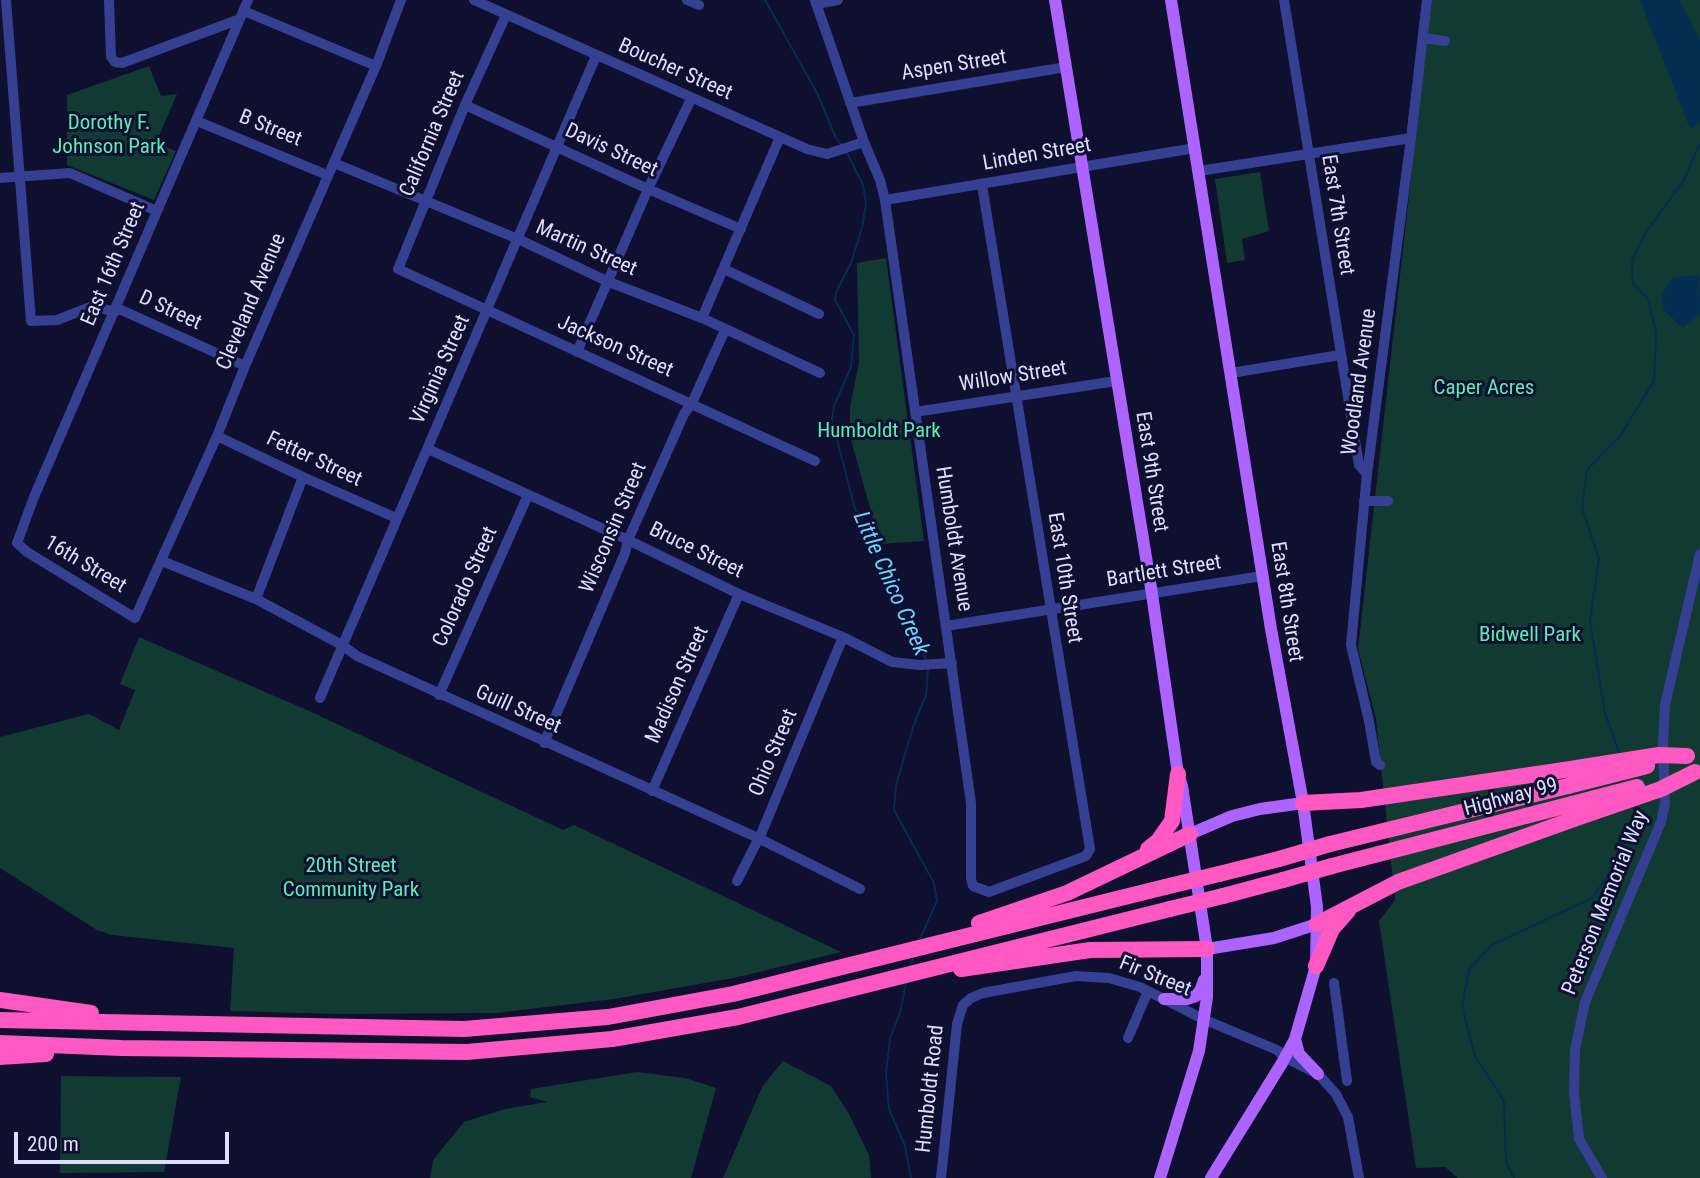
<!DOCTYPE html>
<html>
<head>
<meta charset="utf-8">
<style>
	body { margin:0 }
	#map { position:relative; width:1700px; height:1178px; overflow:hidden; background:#0f0f2f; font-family:"Roboto Condensed",sans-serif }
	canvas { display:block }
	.scale { position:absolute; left:14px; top:1132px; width:215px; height:32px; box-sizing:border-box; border:4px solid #dddeff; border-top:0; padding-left:9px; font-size:21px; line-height:24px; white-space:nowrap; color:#dddeff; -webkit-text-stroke:5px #0f0f2f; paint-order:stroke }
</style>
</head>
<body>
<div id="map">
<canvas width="1700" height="1178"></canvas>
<div class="scale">200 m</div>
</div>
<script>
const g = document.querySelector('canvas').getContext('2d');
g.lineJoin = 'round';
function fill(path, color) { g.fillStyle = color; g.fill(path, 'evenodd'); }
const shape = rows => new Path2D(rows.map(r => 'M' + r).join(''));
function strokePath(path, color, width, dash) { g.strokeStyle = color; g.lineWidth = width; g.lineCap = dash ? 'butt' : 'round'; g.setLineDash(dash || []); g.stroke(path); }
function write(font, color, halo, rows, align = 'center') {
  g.font = font + ' "Roboto Condensed",sans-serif'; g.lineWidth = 6; g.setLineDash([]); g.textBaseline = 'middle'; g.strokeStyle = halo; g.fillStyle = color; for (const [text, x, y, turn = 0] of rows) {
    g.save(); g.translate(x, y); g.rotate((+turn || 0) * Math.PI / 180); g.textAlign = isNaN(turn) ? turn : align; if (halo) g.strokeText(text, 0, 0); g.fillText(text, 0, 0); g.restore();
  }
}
fill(shape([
	[1431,0,1700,0,1700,1178,1458,1178,1445,1167,1416,1168,1379,921,1395,900,1376,719,1358,649],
	[149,66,161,96,177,94,156,143,176,151,154,200,67,165,67,95],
	[1260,172,1269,231,1242,239,1245,260,1227,263,1215,179],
	[886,258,924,541,880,544,850,436,850,406,859,363,857,263],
	[139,637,318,715,563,830,574,825,841,952,734,978,614,999,496,1013,340,1014,230,1011,234,948,112,935,97,930,0,868,0,737,89,714,119,730,135,690,120,684],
	[783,1061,831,1086,849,1114,869,1155,871,1178,723,1178,762,1087],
	[637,1072,685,1078,716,1088,691,1178,430,1178,433,1160,464,1122,505,1109,547,1102,530,1097,531,1089],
	[61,1076,181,1077,164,1172,60,1173]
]), '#113a32');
fill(shape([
	[1640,0,1679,0,1700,39,1700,122,1690,129],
	[1699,275,1700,314,1683,328,1664,310,1661,295,1673,277]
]), '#052d52');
strokePath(shape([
	[765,0,817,93,836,138,842,146],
	[847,153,863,185,866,203,862,228,851,263,836,292,835,300,854,335,851,367,834,406,832,420,855,509,926,660],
	[1620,755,1605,713,1590,621,1599,559,1582,508,1587,470,1620,436,1654,381,1656,331,1648,299,1633,284,1632,261,1645,233,1684,180,1700,143],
	[919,941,937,901,934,883,894,810,896,785,913,727,926,695,928,669],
	[910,967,914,956],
	[906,983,900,1013,890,1038,886,1074,889,1109,905,1146,911,1178],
	[1514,1178,1506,1162,1504,1101,1475,1056,1462,1007,1469,969,1492,945,1592,898,1614,868,1633,822,1635,807]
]), '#052d52', 2);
strokePath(shape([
	[6,0,31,321,57,320,93,306,115,312],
	[109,0,111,57,115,62,122,63,240,19],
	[248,0,34,497,17,543,27,552,135,618,217,436,245,366,376,66,401,0],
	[474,0,807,149,827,154,864,142],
	[687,0,699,5],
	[815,0,864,142,880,180,885,200,971,803,971,879,973,886,989,892,1086,856,1090,849,982,185],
	[1284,0,1359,465,1367,474],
	[816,4,838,0],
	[244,11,376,66],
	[506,15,465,105,398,269,815,461],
	[1423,38,1445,41],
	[850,103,1066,67],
	[465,105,648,189,741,229],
	[197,121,327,175],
	[334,163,518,239,609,282,702,318,820,373],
	[1199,171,1411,138],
	[0,178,70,173,157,211],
	[885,200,1195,148],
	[724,269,819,314],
	[117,308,245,366],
	[702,318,780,137],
	[577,352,648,189,691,99],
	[1231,373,1340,355],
	[915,412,1116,381],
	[217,436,303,477,396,518],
	[428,449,628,540,739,594,843,637,892,662,920,665,952,663],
	[1364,501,1388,501],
	[162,561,256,599,342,645,357,656,758,838,860,889],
	[256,599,303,477],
	[946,626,1262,576],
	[439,695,528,495],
	[320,698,596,56],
	[544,743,625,553,628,540,684,414,692,403,725,330],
	[1380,765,1376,762,1369,721,1351,645,1367,474,1411,138,1427,0],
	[652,791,739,594],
	[737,881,761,834,843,637],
	[1334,983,1347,1081],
	[1128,1038,1148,991],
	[941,1178,957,1024,963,1005,971,998,983,993,1076,976,1109,978,1140,987,1203,1019,1277,1050,1286,1058,1318,1074,1336,1094,1348,1117,1359,1178],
	[1602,1178,1579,1139,1574,1092,1575,1050,1585,1002,1661,822,1665,804,1663,744,1665,705,1700,554]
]), '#354093', 10);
strokePath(shape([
	[1055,0,1152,594,1178,774,1182,786,1207,949,1207,997,1199,1051,1160,1178],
	[1171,0,1271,629,1303,803,1317,907,1316,966,1295,1039,1282,1063,1211,1178],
	[1190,834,1232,816,1260,809,1303,803],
	[1207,949,1274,938,1317,924],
	[1164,999,1187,999,1196,996,1201,989,1204,980],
	[1295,1039,1299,1054,1318,1074]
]), '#ad64ff', 12);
strokePath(shape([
	[1303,803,1361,800,1564,770],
	[1330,844,1568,786],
	[1148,849,1158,841,1172,821,1178,774],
	[1332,866,1572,804],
	[1219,874,1279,859],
	[1223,896,1283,880],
	[979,923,1067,893,1190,834],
	[1317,924,1398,882,1574,819],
	[1316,966,1332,929,1348,911],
	[961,969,1090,950,1207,949],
	[0,1000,91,1013],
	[0,1020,464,1029,608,1017,733,994,1165,887],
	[0,1043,121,1048,467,1052,612,1039,738,1017,1170,909],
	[0,1057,46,1054]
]), '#ff58c2', 16);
strokePath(shape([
	[1564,770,1659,755,1687,756],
	[1568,786,1647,766],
	[1572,804,1637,787],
	[1574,819,1661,789,1695,772],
	[1279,859,1330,844],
	[1283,880,1332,866],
	[1165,887,1219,874],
	[1170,909,1223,896]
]), '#ff58c2', 16);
write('21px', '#dddeff', '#0f0f2f', [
	["Aspen Street",954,66,-9],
	["Boucher Street",675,70,24],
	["B Street",270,129,22],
	["California Street",433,134,-67],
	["Davis Street",611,151,25],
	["Linden Street",1037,155,-10],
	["East 7th Street",1337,215,81],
	["Martin Street",586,249,24],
	["East 16th Street",114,264,-67],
	["Cleveland Avenue",252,302,-67],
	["D Street",170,311,25],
	["Jackson Street",615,347,24],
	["Virginia Street",441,370,-66],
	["Willow Street",1013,377,-9],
	["Woodland Avenue",1360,382,-82],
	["Fetter Street",314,460,25],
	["East 9th Street",1151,472,81],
	["Wisconsin Street",614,528,-67],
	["Humboldt Avenue",953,539,81],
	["Bruce Street",696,551,26],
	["16th Street",85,565,31],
	["Bartlett Street",1164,572,-9],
	["East 10th Street",1064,578,81],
	["Colorado Street",466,587,-66],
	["East 8th Street",1286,602,81],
	["Madison Street",678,685,-66],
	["Guill Street",518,710,24],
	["Ohio Street",774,753,-67],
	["Highway 99",1511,798,-15],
	["Peterson Memorial Way",1606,903,-68],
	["Fir Street",1155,977,22],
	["Humboldt Road",931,1089,-84]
]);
write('21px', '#5aeeb2', '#0f0f2f', [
	["Dorothy F.",109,124],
	["Johnson Park",109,148],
	["Caper Acres",1484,389],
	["Humboldt Park",879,432],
	["Bidwell Park",1530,636],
	["20th Street",351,867],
	["Community Park",351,891]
]);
write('italic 23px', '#6bd1ff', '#0f0f2f', [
	["Little Chico Creek",890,584,66]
]);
</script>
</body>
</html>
